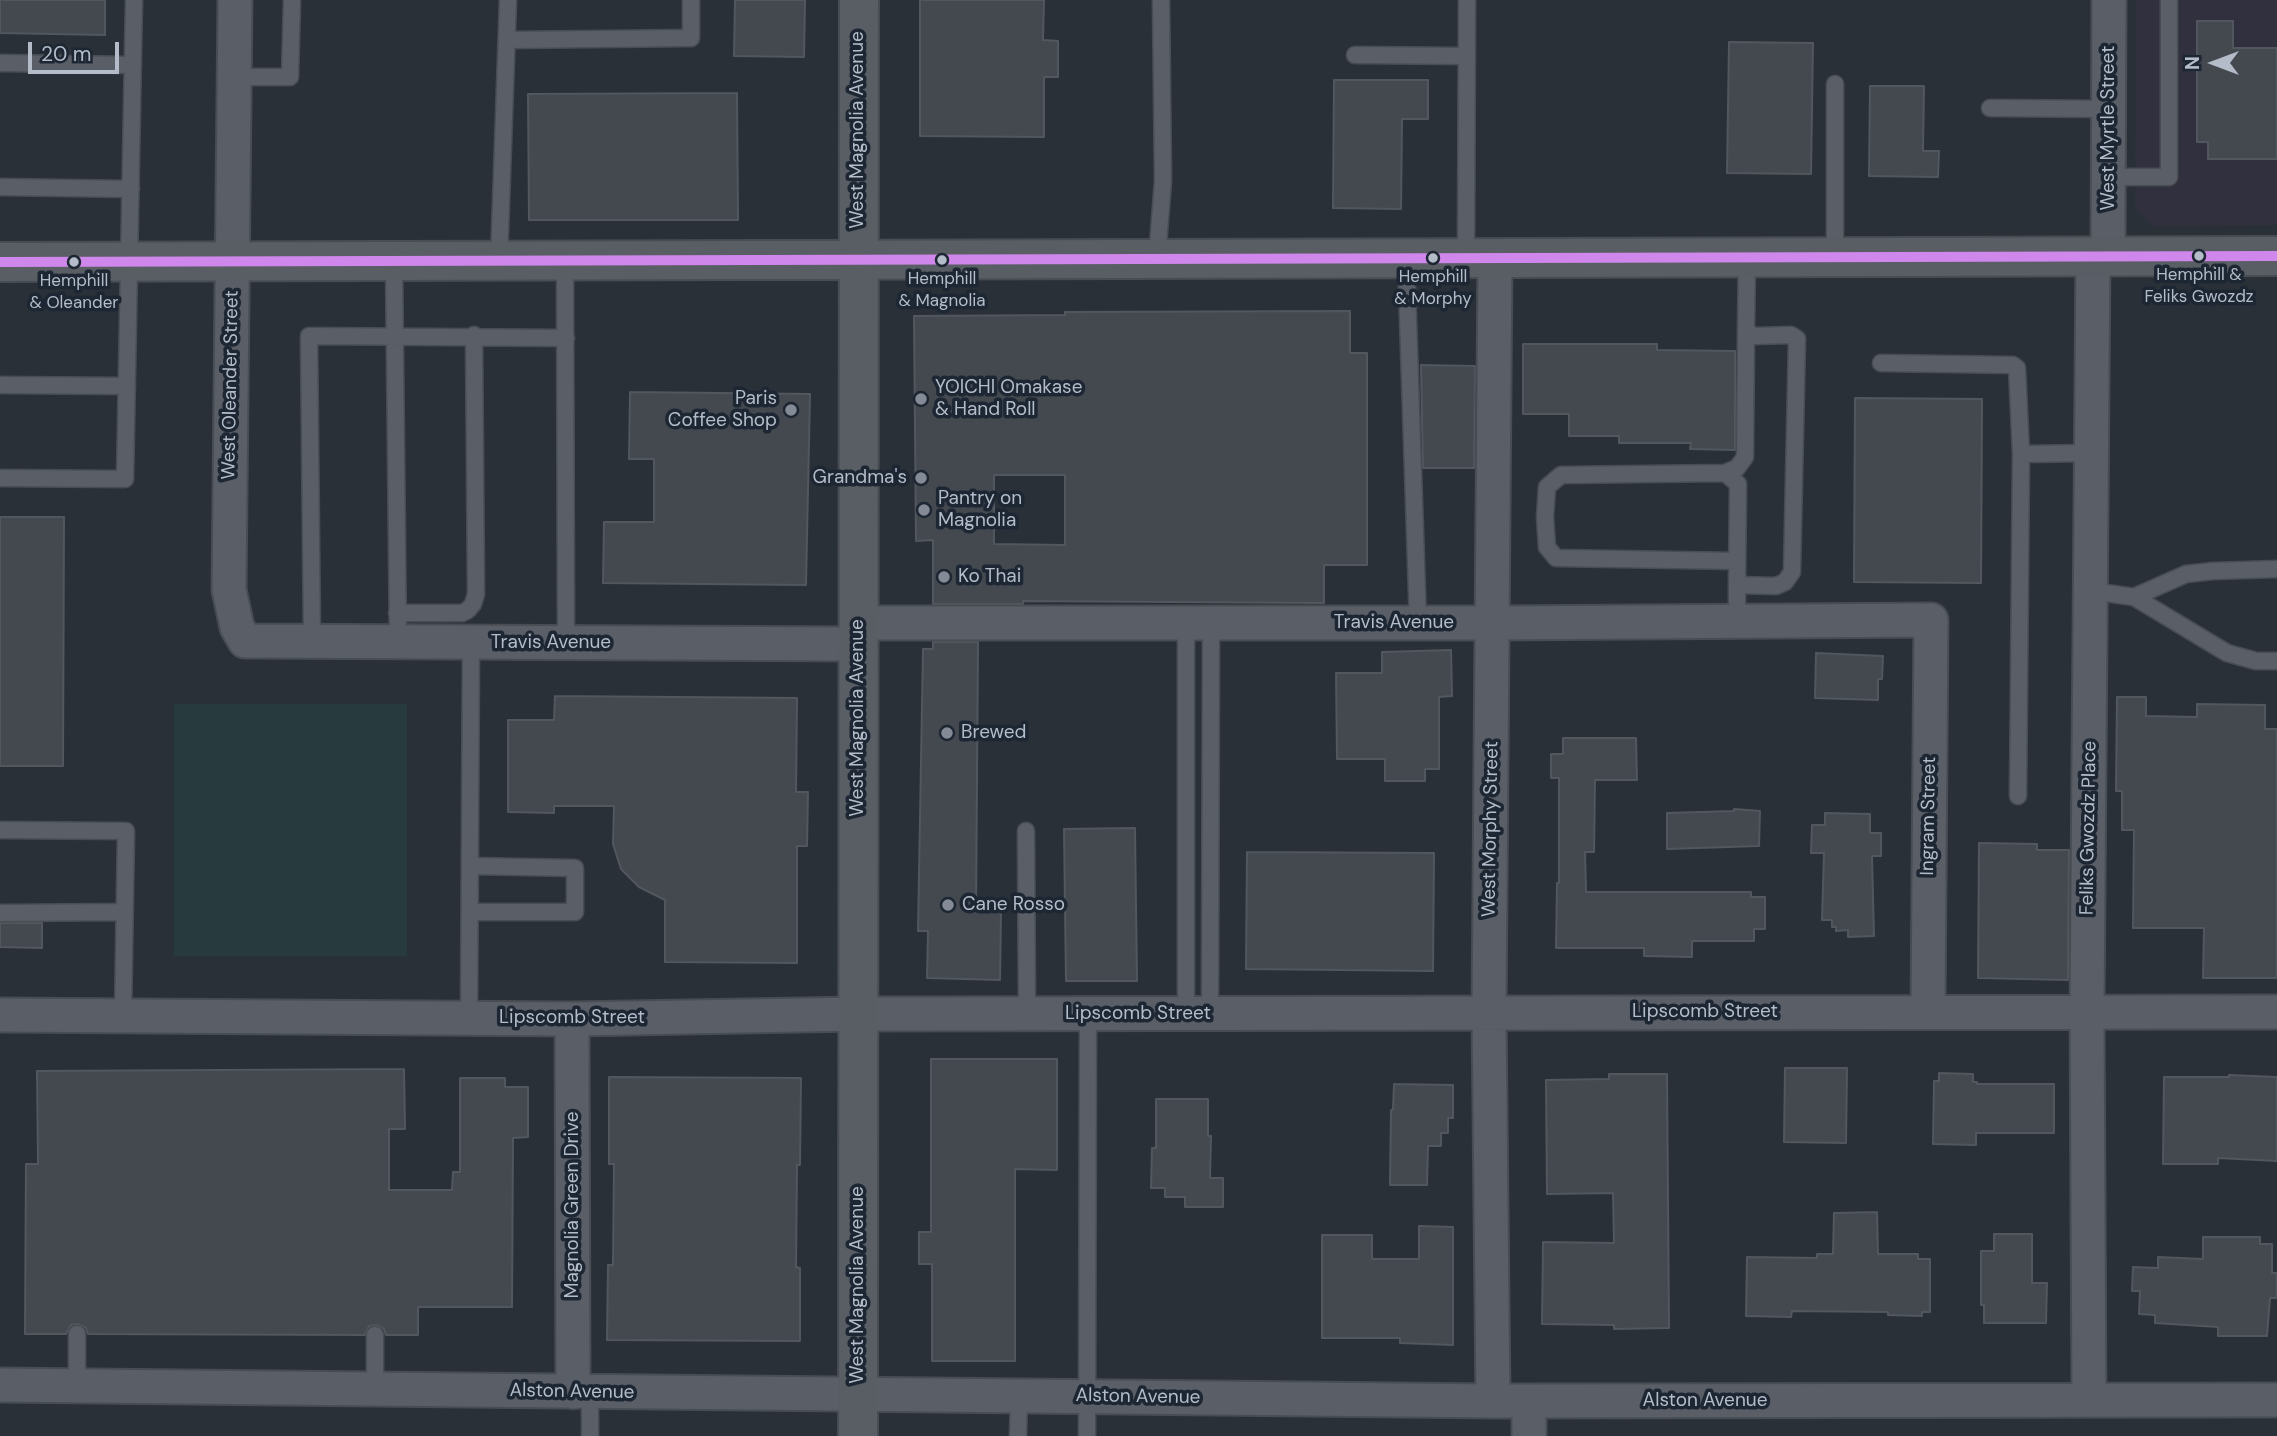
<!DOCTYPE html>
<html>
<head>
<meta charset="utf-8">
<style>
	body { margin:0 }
	#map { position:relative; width:2277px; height:1436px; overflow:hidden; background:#2a3038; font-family:"DM Sans",sans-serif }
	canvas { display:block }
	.north { position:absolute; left:2179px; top:28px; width:70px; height:70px; -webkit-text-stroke:5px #1d2633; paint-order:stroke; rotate:270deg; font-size:19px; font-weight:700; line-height:28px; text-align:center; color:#b4bcc9 }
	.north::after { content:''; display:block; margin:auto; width:24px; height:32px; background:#b4bcc9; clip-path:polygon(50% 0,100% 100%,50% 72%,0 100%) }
	.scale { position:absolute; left:28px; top:42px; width:91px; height:32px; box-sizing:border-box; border:4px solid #b4bcc9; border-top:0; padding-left:9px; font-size:21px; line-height:24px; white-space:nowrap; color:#b4bcc9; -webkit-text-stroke:5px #1d2633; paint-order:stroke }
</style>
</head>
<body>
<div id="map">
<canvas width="2277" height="1436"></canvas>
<div class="north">N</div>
<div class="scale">20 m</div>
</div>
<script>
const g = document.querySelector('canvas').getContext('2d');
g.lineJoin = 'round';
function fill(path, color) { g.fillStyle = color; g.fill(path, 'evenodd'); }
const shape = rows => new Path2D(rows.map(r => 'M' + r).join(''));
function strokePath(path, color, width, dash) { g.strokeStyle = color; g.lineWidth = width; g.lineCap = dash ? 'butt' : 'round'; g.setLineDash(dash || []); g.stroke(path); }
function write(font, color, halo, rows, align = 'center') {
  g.font = font + ' "DM Sans",sans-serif'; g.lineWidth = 7; g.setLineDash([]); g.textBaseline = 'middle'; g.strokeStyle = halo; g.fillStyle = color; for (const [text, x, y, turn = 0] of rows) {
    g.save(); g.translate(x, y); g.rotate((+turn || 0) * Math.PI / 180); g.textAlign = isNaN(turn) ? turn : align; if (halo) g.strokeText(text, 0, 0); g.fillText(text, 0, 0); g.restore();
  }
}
fill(shape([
	[2136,0,2277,0,2277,225,2153,226,2135,208]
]), '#31303e');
fill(shape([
	[174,704,407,704,407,956,174,956]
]), '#273a3e');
const building = shape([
	[0,0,105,0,105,35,0,33,0,0],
	[735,0,805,0,804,57,734,56,735,0],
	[920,0,1044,0,1043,40,1058,41,1058,77,1044,77,1044,137,920,136,920,0],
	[2197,21,2233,21,2233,48,2277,48,2277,159,2208,159,2208,142,2197,142,2197,21],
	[1729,42,1813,43,1811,174,1727,173,1729,42],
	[1334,80,1428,80,1428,119,1402,119,1401,209,1333,208,1334,80],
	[1870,86,1924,86,1923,151,1939,151,1938,177,1869,176,1870,86],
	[737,93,738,220,529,220,528,94,737,93],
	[1350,311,1350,353,1367,353,1367,565,1324,565,1324,603,1023,601,1023,604,933,604,933,540,916,541,914,316,1065,315,1065,312,1350,311],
	[994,475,1065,475,1065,545,994,544,994,475],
	[1523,344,1657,344,1657,350,1735,351,1735,450,1690,449,1691,443,1619,443,1619,436,1569,436,1569,414,1523,414,1523,344],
	[1421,365,1475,366,1474,468,1423,468,1421,365],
	[630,392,810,394,806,585,603,583,604,522,654,522,654,459,629,459,630,392],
	[1855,398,1982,399,1981,583,1854,582,1855,398],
	[0,517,64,517,63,766,0,766,0,517],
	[933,642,978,642,976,911,1001,912,1000,980,927,978,928,931,918,931,923,649,933,649,933,642],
	[1451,650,1452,696,1439,697,1439,769,1425,769,1425,781,1385,781,1385,759,1337,759,1336,673,1382,673,1382,652,1451,650],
	[1816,653,1883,656,1882,679,1878,679,1878,700,1815,698,1816,653],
	[555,696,797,698,796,792,808,792,807,846,797,846,797,963,665,962,665,900,639,887,621,869,613,844,614,806,554,806,554,813,508,812,508,720,554,720,555,696],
	[2117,697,2146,697,2146,716,2197,717,2197,704,2265,705,2265,729,2277,729,2277,978,2203,978,2204,928,2133,928,2134,830,2122,830,2122,791,2116,791,2117,697],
	[1563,738,1636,738,1637,780,1595,780,1594,852,1585,852,1586,892,1751,892,1751,897,1765,897,1765,929,1754,929,1754,941,1692,941,1692,957,1644,956,1644,948,1556,948,1557,883,1559,883,1559,778,1551,778,1551,754,1563,754,1563,738],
	[1734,809,1760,811,1759,846,1667,849,1667,813,1734,811,1734,809],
	[1825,813,1870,814,1870,833,1881,833,1881,856,1872,856,1874,936,1848,937,1848,930,1836,931,1836,927,1832,927,1832,920,1822,920,1824,853,1811,853,1812,825,1825,825,1825,813],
	[1135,828,1137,981,1066,981,1064,829,1135,828],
	[1979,843,2037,844,2037,850,2069,850,2068,980,1978,978,1979,843],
	[1247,852,1434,853,1433,971,1246,969,1247,852],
	[0,923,42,923,42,948,0,947,0,923],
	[931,1059,1057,1059,1057,1170,1015,1169,1015,1361,932,1361,932,1264,919,1264,919,1232,931,1232,931,1059],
	[1785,1068,1847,1068,1846,1143,1784,1142,1785,1068],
	[404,1069,405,1129,389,1129,389,1190,452,1190,453,1172,460,1172,460,1078,505,1078,505,1087,528,1087,528,1137,513,1138,512,1307,418,1307,418,1335,386,1335,384,1329,376,1325,369,1326,365,1335,88,1334,86,1328,78,1324,71,1325,66,1334,25,1334,26,1164,38,1164,37,1071,404,1069],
	[1939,1073,1973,1074,1973,1082,1977,1082,1977,1084,2054,1084,2054,1133,1976,1133,1976,1145,1933,1144,1934,1081,1939,1081,1939,1073],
	[1609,1074,1667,1074,1669,1328,1614,1329,1614,1325,1542,1324,1543,1242,1614,1243,1613,1193,1547,1194,1546,1080,1609,1079,1609,1074],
	[2229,1075,2277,1077,2277,1161,2218,1158,2218,1164,2163,1164,2164,1077,2229,1077,2229,1075],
	[609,1077,801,1078,800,1165,797,1165,796,1267,800,1268,800,1341,607,1340,608,1265,613,1265,614,1164,609,1164,609,1077],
	[1394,1084,1453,1085,1453,1118,1448,1118,1448,1133,1441,1133,1441,1146,1428,1146,1427,1185,1390,1185,1391,1110,1393,1110,1394,1084],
	[1156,1099,1208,1099,1208,1136,1211,1136,1210,1178,1223,1178,1223,1207,1185,1207,1185,1197,1165,1197,1165,1188,1151,1188,1152,1148,1156,1148,1156,1099],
	[1877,1212,1878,1254,1918,1254,1918,1259,1930,1259,1930,1312,1922,1312,1922,1316,1888,1315,1888,1312,1792,1311,1791,1317,1746,1316,1747,1257,1817,1258,1817,1254,1833,1254,1834,1213,1877,1212],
	[1419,1226,1453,1227,1453,1345,1400,1343,1400,1338,1322,1338,1322,1235,1372,1235,1372,1259,1419,1259,1419,1226],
	[1994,1234,2032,1234,2032,1283,2047,1283,2046,1323,1984,1323,1984,1305,1981,1305,1981,1251,1994,1251,1994,1234],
	[2203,1237,2260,1237,2260,1244,2272,1244,2272,1273,2277,1273,2277,1298,2270,1298,2267,1336,2218,1336,2218,1327,2155,1323,2155,1315,2139,1314,2140,1291,2132,1291,2133,1267,2158,1268,2158,1257,2203,1259,2203,1237]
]);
fill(building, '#444950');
strokePath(building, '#52575f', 2);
const lane = shape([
	[507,40,691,38,691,0],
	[1355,55,1467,56],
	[0,63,133,65],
	[234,77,290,77,292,0],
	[1835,84,1835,257],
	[1990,108,2109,109],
	[2108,177,2169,177,2169,0],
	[0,187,131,189],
	[1157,258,1163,181,1161,0],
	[1406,258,1418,623],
	[1466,258,1467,0],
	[565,260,566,643],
	[394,261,398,642],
	[499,261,508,0],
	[1881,363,2013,365,2017,368,2021,454],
	[0,385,127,386],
	[1725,473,1737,468,1745,457,1746,330],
	[0,478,125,479,134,0],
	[1737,585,1776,586,1785,582,1792,572,1797,339,1791,335,1753,336,1746,330,1747,258],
	[2092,591,2134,597,2227,653,2256,661,2277,661],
	[2134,597,2186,574,2213,571,2277,569],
	[397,613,462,613,468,610,473,604,476,594,474,335],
	[1737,622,1737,585,1738,484,1725,473,1561,475,1547,487,1545,517,1547,547,1556,558,1737,561],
	[312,641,309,336,566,338],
	[2018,796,2021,454,2091,453],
	[0,830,126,831,123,1016],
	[1026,831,1027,1014],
	[470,866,575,868,575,912,470,912],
	[0,913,124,912],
	[1186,1013,1186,623],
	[1210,1013,1211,623],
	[469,1019,471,642],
	[375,1335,375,1389],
	[77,1386,77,1334],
	[590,1436,590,1392],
	[1018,1436,1019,1396],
	[1087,1436,1088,1013]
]);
const street = shape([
	[235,0,229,590,237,627,245,641,858,644],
	[2108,256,2109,0],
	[858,623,1493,623,1931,620,1928,1012],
	[0,1015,572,1019,858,1014,2277,1012],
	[572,1019,573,1392],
	[0,1385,1493,1401,2277,1400],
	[2089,1400,2087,1012,2093,256],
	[1493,1401,1489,1013,1495,257],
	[1529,1401,1529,1436]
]);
const secondary = shape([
	[0,262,2277,256],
	[858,1436,859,0]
]);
strokePath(lane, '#484c53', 19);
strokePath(street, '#484c53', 37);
strokePath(secondary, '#484c53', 42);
strokePath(lane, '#5a5e66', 16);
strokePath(street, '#5a5e66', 33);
strokePath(secondary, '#595d64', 38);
strokePath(shape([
	[0,262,2277,256]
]), '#cf87eb', 10);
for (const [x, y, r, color] of [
	[2199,256,6,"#b4bcc9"],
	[1433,258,6,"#b4bcc9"],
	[942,260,6,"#b4bcc9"],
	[74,262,6,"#b4bcc9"],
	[921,399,7,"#848b96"],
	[791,410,7,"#848b96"],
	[921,478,7,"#848b96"],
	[924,510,7,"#848b96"],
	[944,577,7,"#848b96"],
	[947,733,7,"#848b96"],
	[948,905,7,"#848b96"]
]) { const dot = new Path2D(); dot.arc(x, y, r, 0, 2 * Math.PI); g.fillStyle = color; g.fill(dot); strokePath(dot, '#1d2633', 2.5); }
write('17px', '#b4bcc9', '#1d2633', [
	["Hemphill &",2199,276],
	["Feliks Gwozdz",2199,298],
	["Hemphill",1433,278],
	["& Morphy",1433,300],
	["Hemphill",942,280],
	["& Magnolia",942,302],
	["Hemphill",74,282],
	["& Oleander",74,304]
]);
write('19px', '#b4bcc9', '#1d2633', [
	["West Myrtle Street",2109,128,-90],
	["West Magnolia Avenue",858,130,-90],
	["West Oleander Street",231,385,-89],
	["Travis Avenue",1394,623],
	["Travis Avenue",551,643],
	["West Magnolia Avenue",858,718,-90],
	["Ingram Street",1929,816,-89],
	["Feliks Gwozdz Place",2089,828,-89],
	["West Morphy Street",1491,829,-89],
	["Lipscomb Street",1705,1012],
	["Lipscomb Street",1138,1014],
	["Lipscomb Street",572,1018],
	["Magnolia Green Drive",573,1205,-90],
	["West Magnolia Avenue",858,1285,-90],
	["Alston Avenue",572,1392,1],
	["Alston Avenue",1138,1397,1],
	["Alston Avenue",1705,1401]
]);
write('19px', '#b4bcc9', '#1d2633', [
	["YOICHI Omakase",935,388],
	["& Hand Roll",935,410],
	["Paris",777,399,"right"],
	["Coffee Shop",777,421,"right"],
	["Grandma's",907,478,"right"],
	["Pantry on",938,499],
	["Magnolia",938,521],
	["Ko Thai",958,577],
	["Brewed",961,733],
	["Cane Rosso",962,905]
], 'left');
</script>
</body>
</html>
